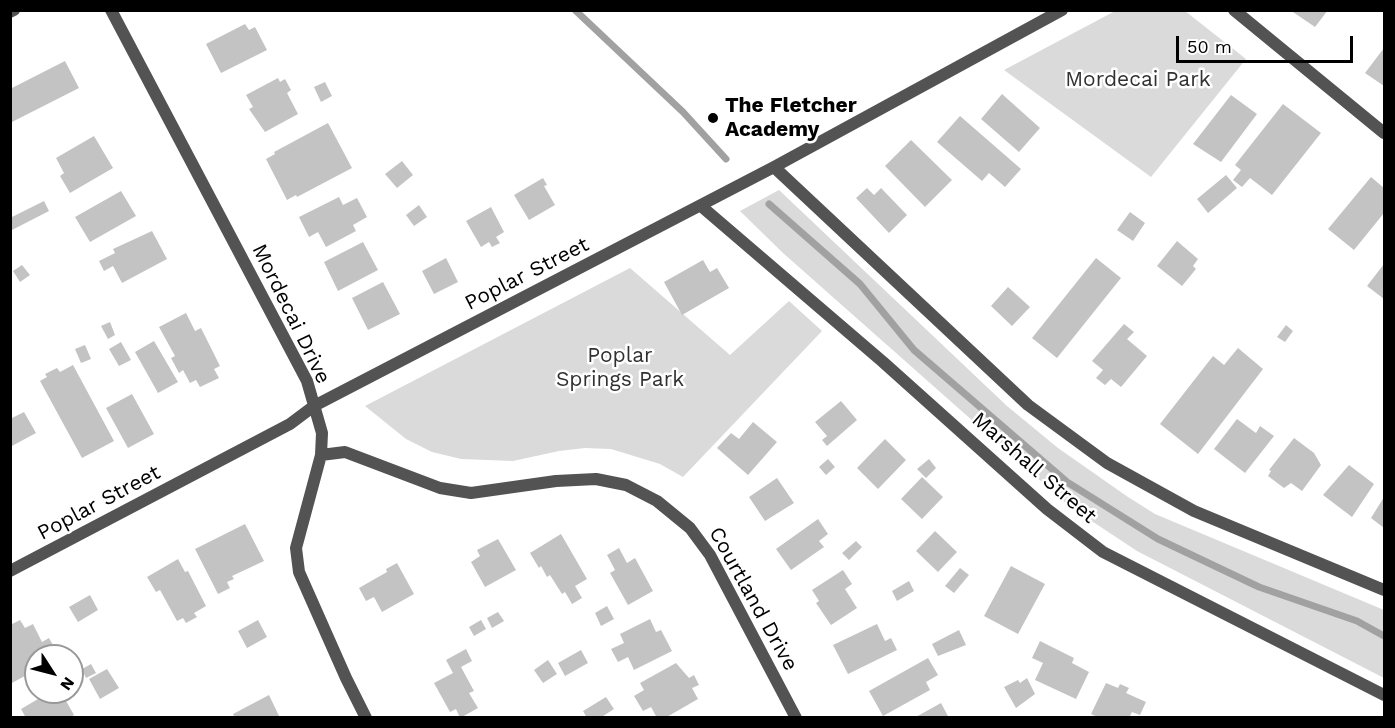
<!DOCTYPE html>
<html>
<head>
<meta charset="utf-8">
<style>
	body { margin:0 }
	#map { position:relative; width:1395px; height:728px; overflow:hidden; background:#fff; font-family:"Work Sans",sans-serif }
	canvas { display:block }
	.frame { position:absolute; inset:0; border:12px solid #000; pointer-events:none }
	.north { position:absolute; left:24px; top:644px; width:60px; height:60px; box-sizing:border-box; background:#fff; border:2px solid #999; border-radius:50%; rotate:126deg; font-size:16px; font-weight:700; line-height:24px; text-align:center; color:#000 }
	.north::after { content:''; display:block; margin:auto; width:21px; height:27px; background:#000; clip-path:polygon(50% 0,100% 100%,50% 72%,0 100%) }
	.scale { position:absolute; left:1176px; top:36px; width:177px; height:27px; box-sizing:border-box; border:3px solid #000; border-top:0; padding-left:8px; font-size:18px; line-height:21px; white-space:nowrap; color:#000; -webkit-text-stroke:4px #fff; paint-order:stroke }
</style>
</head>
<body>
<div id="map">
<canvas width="1395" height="728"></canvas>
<div class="frame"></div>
<div class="north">N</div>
<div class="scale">50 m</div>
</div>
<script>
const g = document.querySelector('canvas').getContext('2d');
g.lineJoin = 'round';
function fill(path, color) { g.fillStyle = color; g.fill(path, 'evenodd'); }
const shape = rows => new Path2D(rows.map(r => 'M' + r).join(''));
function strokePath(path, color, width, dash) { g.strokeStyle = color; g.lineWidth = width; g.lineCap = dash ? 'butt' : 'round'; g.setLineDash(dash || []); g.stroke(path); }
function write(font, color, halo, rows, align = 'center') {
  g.font = font + ' "Work Sans",sans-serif'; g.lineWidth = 5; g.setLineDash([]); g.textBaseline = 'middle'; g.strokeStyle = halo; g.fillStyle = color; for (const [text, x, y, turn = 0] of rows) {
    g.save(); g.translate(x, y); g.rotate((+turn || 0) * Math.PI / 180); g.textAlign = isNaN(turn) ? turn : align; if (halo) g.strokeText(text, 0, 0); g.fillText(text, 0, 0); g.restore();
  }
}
fill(shape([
	[1117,10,1185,11,1246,59,1151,177,1004,70],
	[779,190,1007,406,1058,448,1128,497,1155,514,1384,610,1384,678,1137,551,1069,506,783,253,740,211],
	[630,268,730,355,789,301,822,331,683,477,660,464,611,449,585,448,559,451,513,461,461,459,432,452,406,439,365,406]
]), '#dadada');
strokePath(shape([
	[575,10,683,112,726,159],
	[769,204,860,284,914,350,1067,482,1158,539,1259,587,1357,621,1384,636]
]), '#a1a1a1', 7);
fill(shape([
	[1290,10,1328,10,1315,27],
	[245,24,249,30,255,27,267,50,221,73,206,44],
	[1384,48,1384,86,1365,73],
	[65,61,79,88,10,123,10,89],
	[278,78,280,82,285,79,291,90,287,93,298,114,265,132,249,109,253,107,246,95],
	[325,82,332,96,321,102,314,87],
	[1002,94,1040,128,1019,152,981,119],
	[1231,95,1257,114,1221,162,1193,144],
	[1283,104,1321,133,1272,195,1250,178,1242,187,1233,180,1241,170,1235,165],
	[960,116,1021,169,1005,187,989,173,982,181,937,142],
	[328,123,352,168,297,197,296,195,287,200,266,159,275,154,274,152],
	[94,136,113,168,70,193,60,176,64,173,56,158],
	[911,140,952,180,925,207,885,166],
	[402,161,413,175,397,188,385,174],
	[1226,175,1237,188,1208,213,1197,199],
	[1371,177,1384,188,1384,213,1354,250,1328,229],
	[543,178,547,185,544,186,555,205,529,220,514,195],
	[867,188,874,195,881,188,907,215,889,233,856,198],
	[121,191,136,216,90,242,75,217],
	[339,197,343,205,357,198,367,217,353,225,356,231,326,247,318,232,309,237,299,217],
	[44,201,49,211,12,230,10,218],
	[419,205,427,217,414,226,406,215],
	[491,207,504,232,496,237,500,243,492,247,489,242,481,247,466,221],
	[1130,212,1145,223,1133,241,1117,230],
	[152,231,167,259,122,283,113,266,104,271,99,261,115,253,113,249],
	[1177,241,1198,259,1193,266,1196,269,1182,286,1157,266],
	[363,242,378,270,338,291,324,262],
	[446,258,458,282,434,294,422,271],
	[1096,258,1121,278,1057,358,1032,338],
	[703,260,710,272,717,268,729,288,682,315,664,282],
	[1384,264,1384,299,1367,286],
	[22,265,30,275,20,282,13,271],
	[383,282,400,314,368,330,352,298],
	[1008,287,1030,307,1012,326,991,306],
	[186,313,195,331,201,328,220,366,214,369,219,378,200,387,196,380,190,383,183,370,179,373,171,358,175,356,159,327],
	[110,322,115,335,108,339,101,326],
	[1124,324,1134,332,1127,339,1147,356,1121,387,1111,379,1105,385,1096,378,1103,370,1092,361],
	[1286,325,1293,331,1285,342,1277,337],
	[154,341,178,382,158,393,135,352],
	[121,342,131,360,119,366,109,349],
	[85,345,91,359,81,363,75,349],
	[1238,348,1263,369,1198,454,1160,424,1213,356,1224,365],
	[73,365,114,441,82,458,40,381,47,377,45,374,57,368,60,372],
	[132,394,154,434,128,448,106,408],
	[841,401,857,420,827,446,822,440,827,436,815,422],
	[24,412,36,433,10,447,10,419],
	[1237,419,1256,433,1260,426,1274,436,1245,473,1214,449],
	[753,422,777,442,748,475,717,448,731,433,739,439],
	[1294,438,1314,453,1321,465,1302,491,1291,483,1284,488,1268,476,1271,471,1269,470],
	[885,439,906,460,878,489,857,468],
	[828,459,835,467,826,475,819,467],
	[929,459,936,468,926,478,917,469],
	[1349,465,1374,484,1352,517,1323,495],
	[922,477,943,497,922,519,901,499],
	[777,478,794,503,765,521,749,497],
	[1384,497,1384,528,1371,518],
	[818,519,828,534,819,541,824,547,791,570,776,549],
	[245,524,264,561,232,576,234,579,227,582,230,588,218,594,195,549],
	[935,531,957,552,938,572,916,551],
	[561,534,587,579,575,586,582,598,572,604,565,592,562,594,550,575,547,577,541,566,539,568,530,553],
	[498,539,516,570,485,587,471,562,480,556,477,550],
	[856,541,862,547,849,560,842,553],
	[619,548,627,563,635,558,653,591,628,605,610,573,615,570,607,555],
	[178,559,185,572,188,571,206,606,194,613,197,617,186,623,183,618,177,621,160,590,156,592,147,577],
	[397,563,414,594,382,612,374,597,366,601,359,588,387,572,386,569],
	[1011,566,1045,584,1018,634,984,616],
	[960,568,969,575,954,593,945,586],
	[843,570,852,584,845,589,857,608,831,625,816,603,819,601,812,590],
	[909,581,914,591,897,601,892,591],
	[90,595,98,610,78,622,69,607],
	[607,606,614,619,601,626,595,613],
	[498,612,504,621,492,628,487,618],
	[650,619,656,632,661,630,672,651,634,670,628,657,618,662,611,649,624,643,620,634],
	[20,620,25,628,33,624,42,642,49,638,59,656,36,656,36,670,10,684,10,625],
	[258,620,267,637,247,648,238,631],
	[481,620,486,629,474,636,469,627],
	[877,624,885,641,891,638,897,650,848,674,833,645],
	[959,630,966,645,938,656,932,644],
	[1040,641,1074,658,1072,663,1089,672,1076,699,1035,680,1043,663,1032,658],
	[466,649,472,661,461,667,474,691,469,693,478,708,460,718,456,709,450,712,434,683,453,673,446,660],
	[581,650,588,663,565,676,558,663],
	[928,658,938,675,926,682,930,690,883,716,869,691],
	[548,660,557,674,543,683,534,670],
	[676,663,689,678,694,675,699,685,692,688,698,699,665,718,657,718,651,707,643,711,634,696,644,690,640,683],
	[91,664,96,673,86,678,82,669],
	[107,669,119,688,100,699,89,679],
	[1027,678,1035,694,1016,708,1004,687,1018,680,1020,683],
	[1106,683,1118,688,1120,684,1129,688,1126,693,1146,702,1140,715,1132,712,1129,718,1099,718,1091,714],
	[50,692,61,692,74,715,69,718,26,718,21,709],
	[269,695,280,718,235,718,233,714],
	[606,697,614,709,600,718,587,718,583,711],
	[941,703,949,718,914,718]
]), '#c3c3c3');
strokePath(shape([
	[111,10,307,381,322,433,321,455,296,548,299,572,346,678,366,718],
	[1234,10,1384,133],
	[10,12,14,10],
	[774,167,1028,405,1107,463,1194,511,1384,590],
	[701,206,883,362,1047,509,1103,552,1384,695],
	[321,455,345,452,440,488,471,493,556,481,596,479,626,485,657,501,690,528,710,555,796,718],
	[10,571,290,424,314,406,774,167,1062,10]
]), '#535353', 12);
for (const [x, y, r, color] of [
	[713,118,6,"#000"]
]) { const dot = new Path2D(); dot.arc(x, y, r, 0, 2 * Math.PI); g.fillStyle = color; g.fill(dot); strokePath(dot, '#fff', 2); }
write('21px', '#313131', '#fff', [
	["Mordecai Park",1138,80],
	["Poplar",620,356],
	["Springs Park",620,380]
]);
write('bold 21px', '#000', '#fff', [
	["The Fletcher",725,106],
	["Academy",725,130]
], 'left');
write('21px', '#000', '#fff', [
	["Poplar Street",527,274,-27],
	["Mordecai Drive",291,314,64],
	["Marshall Street",1034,468,41],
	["Poplar Street",99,503,-28],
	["Courtland Drive",753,599,61]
]);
</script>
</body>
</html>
